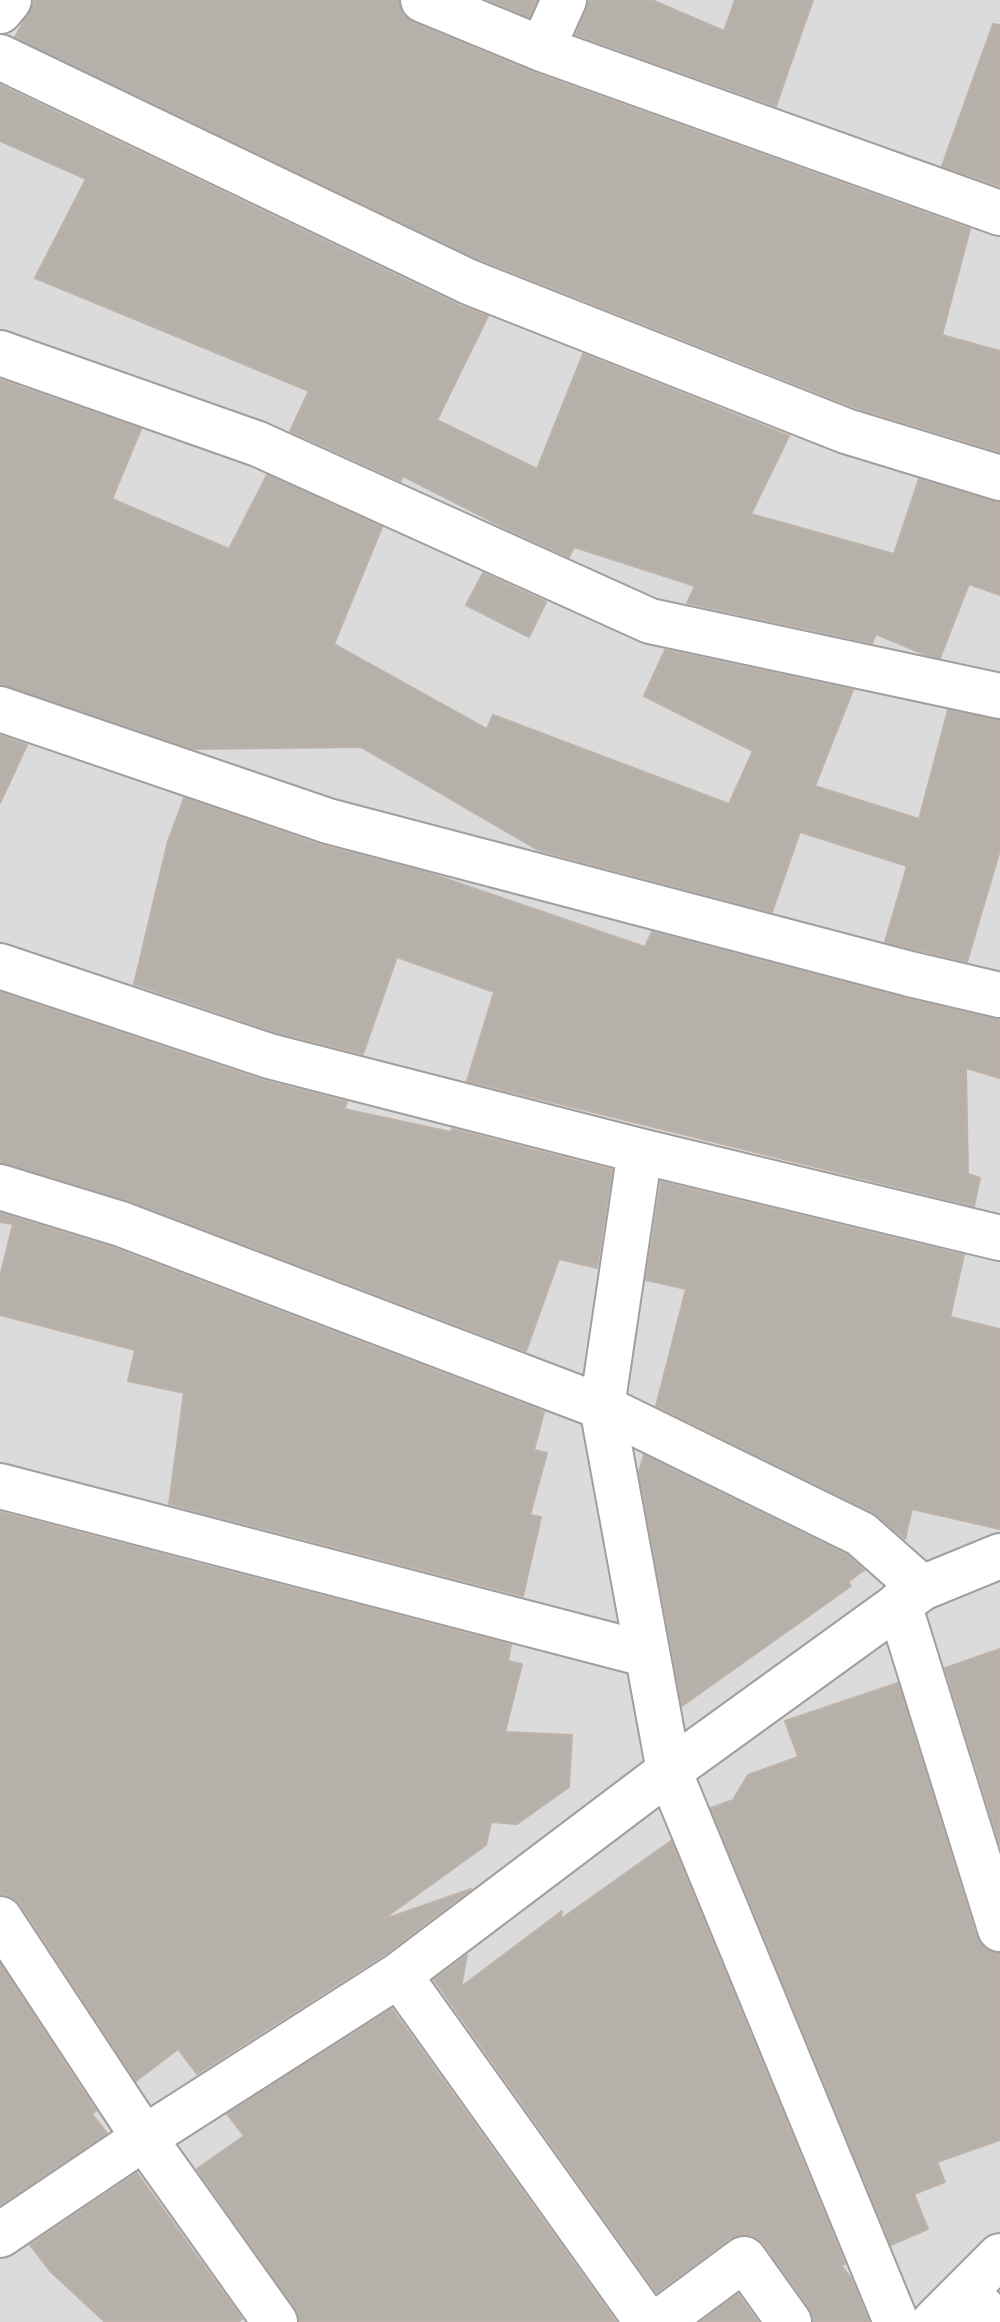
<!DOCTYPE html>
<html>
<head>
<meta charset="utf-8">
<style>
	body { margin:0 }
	canvas { display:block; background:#edebe5 }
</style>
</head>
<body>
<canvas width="1000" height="2322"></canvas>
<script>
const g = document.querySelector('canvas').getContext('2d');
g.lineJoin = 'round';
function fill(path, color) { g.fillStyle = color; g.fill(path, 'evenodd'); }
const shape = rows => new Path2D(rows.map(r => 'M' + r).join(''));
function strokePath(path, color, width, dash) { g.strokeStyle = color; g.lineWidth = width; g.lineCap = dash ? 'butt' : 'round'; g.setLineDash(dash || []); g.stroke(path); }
fill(shape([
	[0,0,1000,0,1000,2322,0,2322]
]), '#dcdbdb');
const building = shape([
	[35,0,399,0,403,15,413,23,532,72,970,229,942,335,1000,351,1000,452,854,407,479,259,15,37,35,0],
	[489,0,537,0,529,17,489,0],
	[589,0,652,0,724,31,735,0,813,0,776,106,576,35,589,0],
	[993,24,1000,25,1000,186,942,166,993,24],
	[0,85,458,305,488,316,437,420,537,469,583,354,789,436,751,514,894,554,919,479,1000,502,1000,595,969,584,940,658,926,655,876,634,872,643,687,603,695,586,574,547,569,557,505,528,403,476,401,481,290,431,309,391,35,278,86,179,0,141,0,85],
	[0,380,141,429,112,499,229,549,267,475,382,527,334,644,487,729,493,715,729,804,753,751,644,696,665,650,853,690,815,786,919,819,948,710,1000,720,1000,850,967,962,885,942,907,866,800,832,772,912,538,850,361,747,194,749,0,685,0,380],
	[483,573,546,602,529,637,466,605,483,573],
	[0,735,27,745,0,803,0,735],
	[184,798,320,845,432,874,645,947,652,932,904,998,1000,1019,1000,1078,966,1068,968,1174,980,1178,974,1206,467,1081,494,992,397,957,363,1054,276,1032,134,984,168,841,184,798],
	[0,992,261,1080,347,1102,344,1109,451,1132,452,1129,612,1170,597,1268,559,1259,526,1351,130,1201,0,1163,0,992],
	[661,1182,964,1255,950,1317,1000,1329,1000,1529,912,1509,905,1539,872,1512,656,1406,686,1289,646,1280,661,1182],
	[0,1213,113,1248,544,1412,534,1450,547,1453,530,1515,541,1517,523,1596,169,1504,184,1393,128,1381,135,1350,0,1315,0,1277,13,1224,0,1222,0,1213],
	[644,1455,847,1555,864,1570,848,1582,851,1586,682,1706,639,1472,644,1455],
	[0,1512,511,1645,508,1661,522,1664,505,1732,572,1735,569,1787,517,1824,491,1822,486,1845,382,1920,471,1889,385,1954,197,2074,178,2049,136,2081,21,1905,12,1897,0,1894,0,1512],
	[1000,1649,1000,1845,945,1668,1000,1649],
	[898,1683,976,1936,984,1948,1000,1953,1000,2140,937,2162,945,2182,914,2194,928,2229,891,2245,711,1808,733,1800,748,1775,798,1757,785,1721,898,1683],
	[671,1841,845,2264,841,2265,851,2278,869,2322,814,2322,809,2307,764,2244,755,2237,742,2234,729,2239,657,2293,434,1980,467,1955,461,1987,562,1911,561,1919,671,1841],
	[0,1964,96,2111,92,2114,107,2133,0,2205,0,1964],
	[392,2009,616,2322,300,2322,295,2308,197,2169,244,2136,227,2114,392,2009],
	[137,2173,242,2319,238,2322,105,2322,50,2271,30,2245,137,2173],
	[738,2294,758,2322,701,2322,738,2294]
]);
fill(building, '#b6b0ab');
strokePath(building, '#bdb2a9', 2);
const minor = shape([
	[423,0,542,49,1000,213],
	[0,11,9,0],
	[542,49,564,0],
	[0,57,469,282,846,431,1000,478],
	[0,353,258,444,650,621,1000,696],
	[0,709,328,821,910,974,1000,995],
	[0,966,269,1056,640,1151,1000,1238],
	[640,1151,602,1407,669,1771,896,2322],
	[0,1187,121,1224,602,1407,861,1534,922,1588],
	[0,1486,645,1654],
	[899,1604,1000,1929],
	[0,1919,144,2138,275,2322],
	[399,1975,647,2322],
	[0,2235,144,2138,399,1975,669,1771,922,1588,1000,1556],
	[965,2292,997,2322],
	[659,2322,744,2259,789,2322],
	[934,2322,1000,2256]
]);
strokePath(minor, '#9f9f9f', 48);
strokePath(minor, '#fff', 44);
</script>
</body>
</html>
